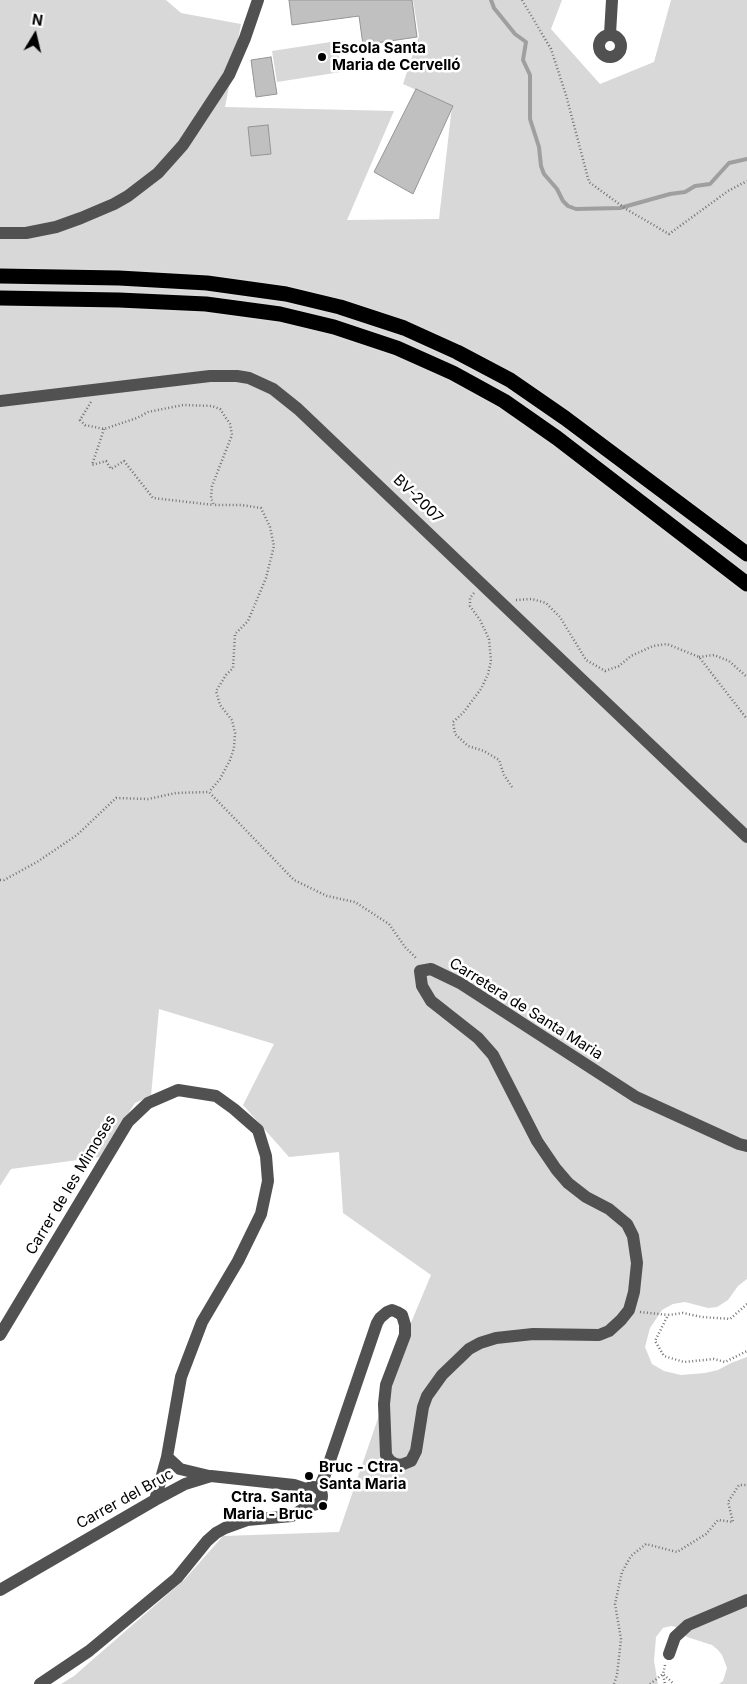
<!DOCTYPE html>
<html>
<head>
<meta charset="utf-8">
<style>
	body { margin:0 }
	#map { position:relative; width:747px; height:1684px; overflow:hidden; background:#fff; font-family:Inter,sans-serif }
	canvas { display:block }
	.north { position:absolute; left:10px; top:10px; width:50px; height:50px; -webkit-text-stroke:4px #fff; paint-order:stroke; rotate:9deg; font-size:14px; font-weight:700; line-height:20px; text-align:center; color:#000 }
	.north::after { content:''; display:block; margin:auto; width:18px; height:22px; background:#000; clip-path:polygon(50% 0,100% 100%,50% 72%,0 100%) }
</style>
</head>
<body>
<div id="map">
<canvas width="747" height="1684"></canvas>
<div class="north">N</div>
</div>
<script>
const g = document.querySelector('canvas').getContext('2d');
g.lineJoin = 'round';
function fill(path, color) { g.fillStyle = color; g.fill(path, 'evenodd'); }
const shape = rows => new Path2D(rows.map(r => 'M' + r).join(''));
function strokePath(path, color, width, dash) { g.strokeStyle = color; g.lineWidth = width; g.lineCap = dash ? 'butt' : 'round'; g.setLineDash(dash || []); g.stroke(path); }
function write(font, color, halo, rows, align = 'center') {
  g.font = font + ' Inter,sans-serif'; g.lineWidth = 5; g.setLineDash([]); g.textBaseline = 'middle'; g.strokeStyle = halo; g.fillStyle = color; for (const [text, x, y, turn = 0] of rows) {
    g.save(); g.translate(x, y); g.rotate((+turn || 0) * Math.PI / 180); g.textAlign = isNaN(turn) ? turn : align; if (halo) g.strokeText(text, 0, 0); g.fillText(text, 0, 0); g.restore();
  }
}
fill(shape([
	[0,0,166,0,181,13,241,24,225,107,394,111,347,220,439,219,452,106,403,84,419,36,413,0,562,0,551,29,600,84,654,62,671,0,747,0,747,1279,738,1286,728,1300,717,1307,708,1308,685,1302,673,1304,662,1310,650,1328,645,1347,652,1364,664,1371,681,1375,705,1373,718,1370,731,1363,747,1357,747,1684,719,1684,723,1681,727,1668,722,1655,718,1650,712,1645,687,1637,676,1627,671,1626,663,1628,656,1637,654,1661,658,1684,61,1684,74,1676,184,1580,223,1536,339,1532,410,1325,431,1275,343,1213,339,1152,289,1157,243,1105,274,1044,159,1009,151,1096,135,1103,100,1157,11,1169,0,1186],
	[337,41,341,72,277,82,272,51]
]), '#d8d8d8');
strokePath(shape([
	[491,0,494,8,515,34,526,42,523,60,530,75,530,119,539,147,541,166,544,174,557,189,563,201,568,206,576,209,620,208,670,194,685,192,695,186,710,184,729,163,747,159]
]), '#9f9f9f', 4);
const building = shape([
	[289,0,412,0,417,37,363,45,359,16,292,25,289,0],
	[271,57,277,94,256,97,251,60,271,57],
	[416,89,453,106,413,194,374,172,416,89],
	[268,125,271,154,251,156,248,127,268,125]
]);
fill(building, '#c0c0c0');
strokePath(building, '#959595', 1);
const highway = shape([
	[0,276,119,278,207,283,286,294,340,307,404,328,457,352,510,380,565,418,747,554],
	[0,298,119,300,206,304,280,314,334,327,397,348,453,373,504,401,557,438,747,584]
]);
strokePath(highway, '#dbdbdb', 18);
strokePath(shape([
	[522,0,551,49,566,95,589,182,626,209,669,234,728,191,747,181],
	[91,402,80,420,85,425,104,429,137,418,148,412,183,405,212,406,220,409,230,424,232,435,212,486,211,498,214,505,241,505,261,508,270,527,274,546,266,578,248,621,235,634,233,668,226,675,216,691,220,705,232,720,235,733,234,748,230,760,220,779,209,792],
	[104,429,92,465,106,461,111,469,124,461,153,498,214,505],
	[474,593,470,598,470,606,480,620,489,639,491,661,488,674,481,689,463,713,453,722,455,734,468,746,484,751,499,760,504,775,512,787],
	[516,600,532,599,546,603,560,617,586,660,605,671,619,666,631,656,653,646,667,644,699,657,747,719],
	[699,657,714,655,729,661,747,677],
	[0,880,4,880,37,862,77,835,116,798,148,799,176,793,209,792,294,880,327,896,355,902,389,924,405,947,417,959],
	[747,1304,730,1319,702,1317,683,1313,668,1315,655,1341,664,1356,684,1362,714,1359,725,1362,747,1351],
	[640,1312,668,1315],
	[665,1665,663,1674,665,1684],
	[614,1684,617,1675,621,1639,615,1604,622,1572,631,1556,646,1544,677,1552,706,1534,718,1520,733,1522,728,1502,739,1485,747,1485],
	[650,1684,663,1674,674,1684]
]), '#737373', 2.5, [1, 2.5]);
strokePath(shape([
	[610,34,612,0],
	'599 46a11 11 0 1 1 22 0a11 11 0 1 1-22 0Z',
	[0,233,26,233,56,227,81,218,114,204,128,196,158,173,183,145,229,75,245,38,258,0],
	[0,401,210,376,237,376,249,378,273,389,298,409,747,837],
	[0,1335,128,1122,148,1103,178,1090,216,1096,234,1109,258,1130,266,1156,268,1181,261,1214,238,1261,202,1322,181,1377,167,1457,155,1500],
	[167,1457,180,1469,209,1476],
	'304 1496a9 9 0 1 1 18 0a9 9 0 1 1-18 0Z',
	[319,1489,326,1472,377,1323,380,1318,387,1312,392,1310,397,1312,402,1315,405,1325,405,1335,386,1385,384,1404,386,1455,390,1461,395,1464,401,1465,411,1461,416,1451,423,1407,427,1396,442,1375,469,1349,480,1343,496,1338,533,1334,599,1335,609,1331,621,1320,629,1310,634,1292,637,1263,633,1236,627,1224,609,1209,586,1197,568,1183,556,1169,537,1141,493,1055,478,1038,431,1001,422,986,420,971,431,969,460,983,636,1097,739,1144,747,1146],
	[0,1590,155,1500,185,1484,211,1476,294,1485,306,1489],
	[669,1654,675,1637,688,1625,747,1600],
	[40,1684,89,1651,177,1578,207,1541,216,1533,225,1528,247,1520,292,1516,303,1509,308,1504]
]), '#515151', 12);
strokePath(highway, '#000', 15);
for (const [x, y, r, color] of [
	[322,57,5,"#000"],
	[309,1476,5,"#000"],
	[323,1506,5,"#000"]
]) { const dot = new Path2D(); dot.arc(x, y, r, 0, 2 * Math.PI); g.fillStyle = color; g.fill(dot); strokePath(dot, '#fff', 2); }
write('bold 15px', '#000', '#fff', [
	["Escola Santa",332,48],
	["Maria de Cervelló",332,65],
	["Bruc - Ctra.",319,1467],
	["Santa Maria",319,1484],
	["Ctra. Santa",313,1497,"right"],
	["Maria - Bruc",313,1514,"right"]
], 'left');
write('15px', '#000', '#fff', [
	["BV-2007",418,499,44],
	["Carretera de Santa Maria",526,1009,32],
	["Carrer de les Mimoses",71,1185,-59],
	["Carrer del Bruc",125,1499,-29]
]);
</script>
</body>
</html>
